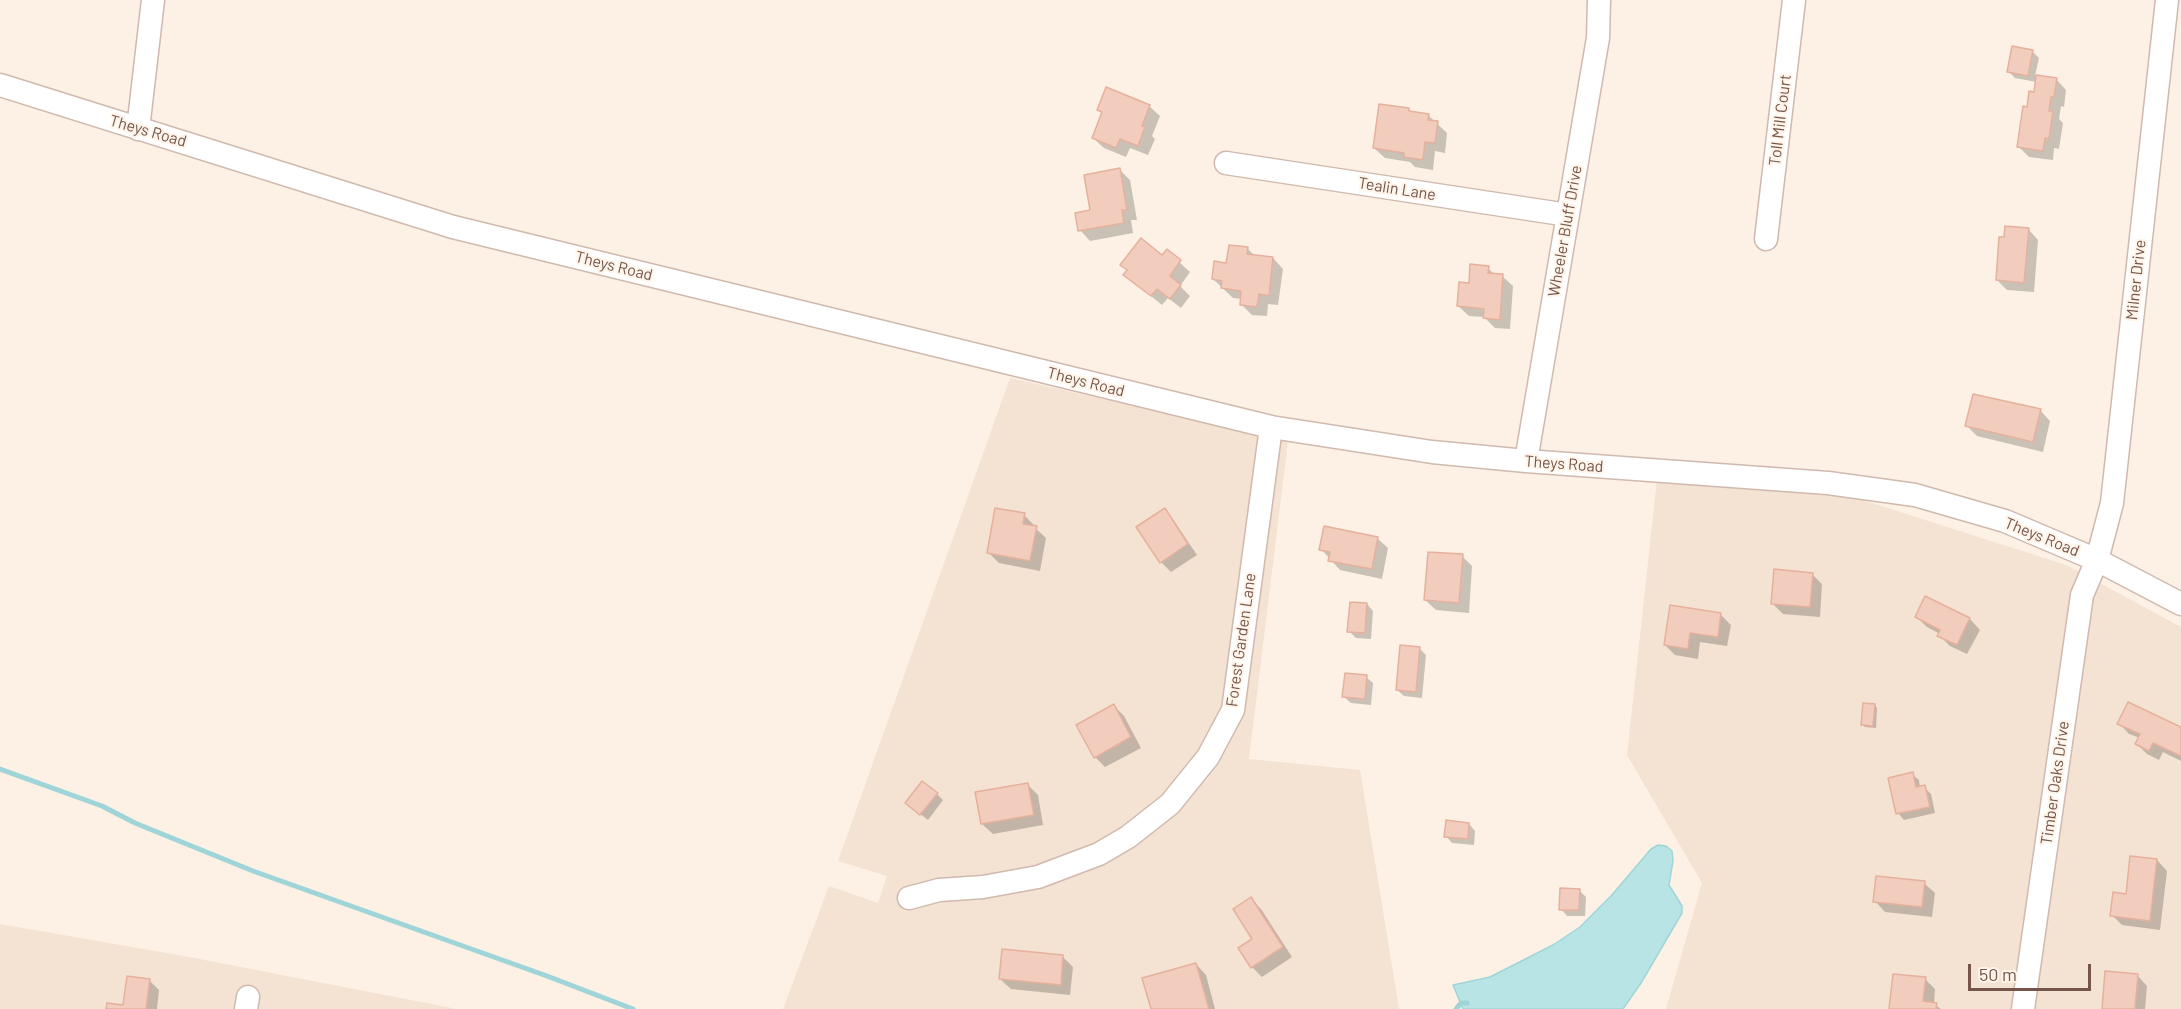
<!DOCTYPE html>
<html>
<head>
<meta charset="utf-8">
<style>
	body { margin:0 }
	#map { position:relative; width:2181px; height:1009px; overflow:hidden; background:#fcf1e4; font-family:Barlow,sans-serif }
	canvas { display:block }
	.scale { position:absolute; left:1968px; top:964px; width:123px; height:27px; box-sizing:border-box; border:3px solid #75554a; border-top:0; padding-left:8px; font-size:18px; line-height:21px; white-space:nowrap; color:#75554a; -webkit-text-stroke:4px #fff5eb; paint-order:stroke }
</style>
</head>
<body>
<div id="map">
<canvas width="2181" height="1009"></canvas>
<div class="scale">50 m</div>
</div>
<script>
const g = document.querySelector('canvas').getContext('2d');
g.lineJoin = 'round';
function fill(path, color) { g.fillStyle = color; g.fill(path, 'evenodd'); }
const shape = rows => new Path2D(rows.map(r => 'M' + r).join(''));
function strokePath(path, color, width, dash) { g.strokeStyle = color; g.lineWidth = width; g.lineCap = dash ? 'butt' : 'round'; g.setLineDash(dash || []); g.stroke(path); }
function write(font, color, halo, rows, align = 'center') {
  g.font = font + ' Barlow,sans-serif'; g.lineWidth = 4.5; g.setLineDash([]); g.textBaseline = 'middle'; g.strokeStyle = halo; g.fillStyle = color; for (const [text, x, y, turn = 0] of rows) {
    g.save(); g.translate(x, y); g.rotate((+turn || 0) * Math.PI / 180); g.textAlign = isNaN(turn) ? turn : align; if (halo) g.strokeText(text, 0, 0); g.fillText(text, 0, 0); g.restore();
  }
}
fill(shape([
	[1010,378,1288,441,1249,759,1360,770,1399,1009,783,1009,829,886,878,903,887,876,838,861],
	[1657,480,1847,495,2066,565,2181,627,2181,1009,1666,1009,1702,883,1627,755],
	[0,924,189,957,457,1009,0,1009]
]), '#f4e2d3');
const water = shape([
	[1658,845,1666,846,1672,851,1673,861,1669,885,1682,906,1682,913,1641,983,1623,1009,1463,1009,1453,985,1490,977,1553,945,1580,927,1611,896,1651,849,1658,845]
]);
fill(water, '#b9e4e6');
strokePath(water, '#9fd5d8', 1.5);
fill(shape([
	[2032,51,2039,58,2035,76,2056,79,2066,90,2064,107,2061,106,2059,119,2063,123,2059,149,2054,148,2053,160,2029,157,2019,147,2037,82,2015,78,2009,72],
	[1149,106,1160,116,1152,136,1155,139,1148,155,1130,148,1126,157,1104,148,1093,138,1103,113,1099,109],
	[1408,109,1411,113,1428,115,1447,133,1445,153,1435,151,1433,170,1415,167,1410,162,1385,158,1374,148],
	[1120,170,1130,180,1137,220,1131,220,1133,233,1090,241,1080,230],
	[2028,229,2038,240,2034,292,2007,290,1997,280],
	[1248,249,1255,256,1273,258,1283,269,1278,305,1268,304,1267,316,1252,315,1241,304,1242,299,1233,298,1213,279],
	[1167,251,1190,272,1180,286,1190,296,1181,308,1168,298,1162,305,1125,275,1163,257],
	[1488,268,1495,275,1502,276,1513,286,1510,329,1495,328,1484,317,1469,316,1458,306,1470,285],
	[2040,410,2050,421,2043,452,1977,436,1967,426],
	[1164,510,1174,521,1197,555,1171,572,1161,562],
	[1024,515,1034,525,1034,527,1046,538,1040,571,999,563,989,553],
	[1377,538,1388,548,1382,579,1340,570,1321,549],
	[1462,556,1472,566,1469,613,1436,610,1425,600],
	[1812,574,1822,584,1820,617,1783,614,1772,603],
	[1926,598,1970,619,1980,630,1967,654,1950,646,1939,635,1940,634,1927,627,1917,617],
	[1367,604,1373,611,1371,639,1356,638,1349,631],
	[1720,614,1731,625,1727,646,1700,642,1698,659,1675,655,1665,645],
	[1419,648,1426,655,1422,698,1404,696,1397,690],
	[1366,677,1373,683,1371,705,1351,703,1344,697],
	[1875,705,1877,708,1876,728,1865,727,1862,724],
	[1114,706,1124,716,1141,748,1105,767,1095,757],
	[2119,723,2181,729,2181,761,2163,752,2159,760,2147,754,2137,744,2140,738,2129,734],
	[1912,774,1919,780,1920,788,1924,787,1931,794,1935,813,1904,820,1898,813],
	[1027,784,1038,795,1043,825,993,834,982,824],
	[937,794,943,800,928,820,914,809],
	[1469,824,1475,831,1474,845,1452,843,1446,836],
	[2157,860,2167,871,2160,930,2122,925,2112,915],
	[1924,883,1935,893,1932,917,1885,912,1875,901],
	[1579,890,1586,897,1585,916,1567,916,1561,909],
	[1251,899,1261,909,1292,957,1262,977,1252,967,1240,949,1254,939],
	[1063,957,1073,967,1070,995,1011,989,1000,979],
	[1196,964,1206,975,1215,1009,1152,1009],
	[2137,975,2147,986,2145,1009,2104,1009],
	[1925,979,1935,989,1934,1004,1941,1009,1891,1009],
	[149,980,159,990,157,1009,108,1009,125,1006]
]), '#0003');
strokePath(shape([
	[0,769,102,806,135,823,253,871,547,976,633,1009],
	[1456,1009,1461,1003,1467,1003]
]), '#9fd5d8', 5);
const building = shape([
	[2012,46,2033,50,2028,76,2007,72,2012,46],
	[2036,75,2057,78,2054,97,2051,97,2049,111,2053,111,2049,139,2045,138,2043,151,2017,147,2023,106,2027,107,2029,91,2034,92,2036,75],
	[1106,87,1150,105,1142,126,1145,127,1138,146,1120,139,1116,148,1092,138,1102,112,1097,110,1106,87],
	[1379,104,1409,108,1409,111,1429,114,1428,120,1438,121,1435,143,1425,142,1423,160,1404,157,1404,153,1373,148,1379,104],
	[1120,168,1127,210,1122,210,1124,223,1078,231,1075,213,1090,210,1084,175,1120,168],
	[2005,226,2029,228,2024,283,1996,280,1999,237,2004,237,2005,226],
	[1141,238,1162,255,1167,249,1181,260,1170,276,1181,285,1170,299,1157,289,1151,296,1123,275,1127,270,1120,265,1141,238],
	[1229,245,1248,247,1247,254,1273,257,1269,296,1259,294,1257,307,1240,305,1241,291,1221,288,1222,281,1212,279,1214,261,1226,263,1229,245],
	[1470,264,1489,266,1488,273,1503,274,1500,320,1483,318,1484,309,1457,306,1459,282,1469,283,1470,264],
	[1973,394,2041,409,2033,442,1965,426,1973,394],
	[995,508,1025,513,1023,524,1037,526,1030,561,987,553,995,508],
	[1165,508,1188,544,1160,563,1136,527,1165,508],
	[1324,526,1378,537,1372,569,1328,561,1330,552,1319,550,1324,526],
	[1428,552,1463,554,1459,603,1424,600,1428,552],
	[1774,569,1813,573,1810,607,1771,604,1774,569],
	[1925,596,1970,618,1957,645,1937,636,1940,630,1915,617,1925,596],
	[1350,602,1367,603,1365,633,1347,632,1350,602],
	[1670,605,1721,613,1718,637,1690,633,1688,649,1664,645,1670,605],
	[1400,645,1420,647,1416,692,1396,690,1400,645],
	[1345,673,1367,675,1365,699,1342,697,1345,673],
	[2128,702,2181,727,2181,756,2153,743,2149,751,2135,744,2140,734,2117,724,2128,702],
	[1863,703,1875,704,1873,726,1861,725,1863,703],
	[1114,704,1131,737,1094,758,1076,725,1114,704],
	[1913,772,1916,787,1925,785,1930,807,1896,814,1888,778,1913,772],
	[922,781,938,793,920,815,905,803,922,781],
	[1028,783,1034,815,981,824,975,792,1028,783],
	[1446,820,1469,823,1468,839,1444,837,1446,820],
	[2130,856,2157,859,2150,921,2110,916,2113,892,2126,894,2130,856],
	[1876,876,1925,881,1922,907,1873,902,1876,876],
	[1560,888,1580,889,1579,910,1559,910,1560,888],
	[1251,897,1283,947,1251,968,1238,948,1252,939,1233,909,1251,897],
	[1002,949,1063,955,1061,985,999,979,1002,949],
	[1196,963,1209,1009,1151,1009,1142,978,1196,963],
	[2105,971,2138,974,2135,1009,2102,1009,2105,971],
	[1893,974,1926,977,1923,1001,1937,1003,1936,1009,1889,1009,1893,974],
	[127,976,150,979,146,1009,106,1009,107,1003,123,1005,127,976]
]);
fill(building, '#f2ccbc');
strokePath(building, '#e5b19c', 1.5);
const minor = shape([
	[0,85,453,227,1271,427,1432,452,1526,461,1828,483,1915,495,2005,521,2097,560,2181,604],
	[138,129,153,0],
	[1226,163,1568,215],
	[1766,239,1794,0],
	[1526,461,1598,38,1599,0],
	[909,898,939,890,983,887,1038,877,1099,854,1128,837,1170,804,1208,757,1233,710,1271,427],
	[246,1009,248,997],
	[2023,1009,2082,595,2097,560,2112,503,2167,0]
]);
strokePath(minor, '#d0b9ae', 25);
strokePath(minor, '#fff', 22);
write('16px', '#75554a', '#fff5eb', [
	["Toll Mill Court",1780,120,-83],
	["Theys Road",148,131,16],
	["Tealin Lane",1397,189,9],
	["Wheeler Bluff Drive",1565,231,-80],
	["Theys Road",614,266,14],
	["Milner Drive",2136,280,-84],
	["Theys Road",1086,382,14],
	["Theys Road",1564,464,4],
	["Theys Road",2042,537,22],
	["Forest Garden Lane",1241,640,-82],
	["Timber Oaks Drive",2055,783,-82]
]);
</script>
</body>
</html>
